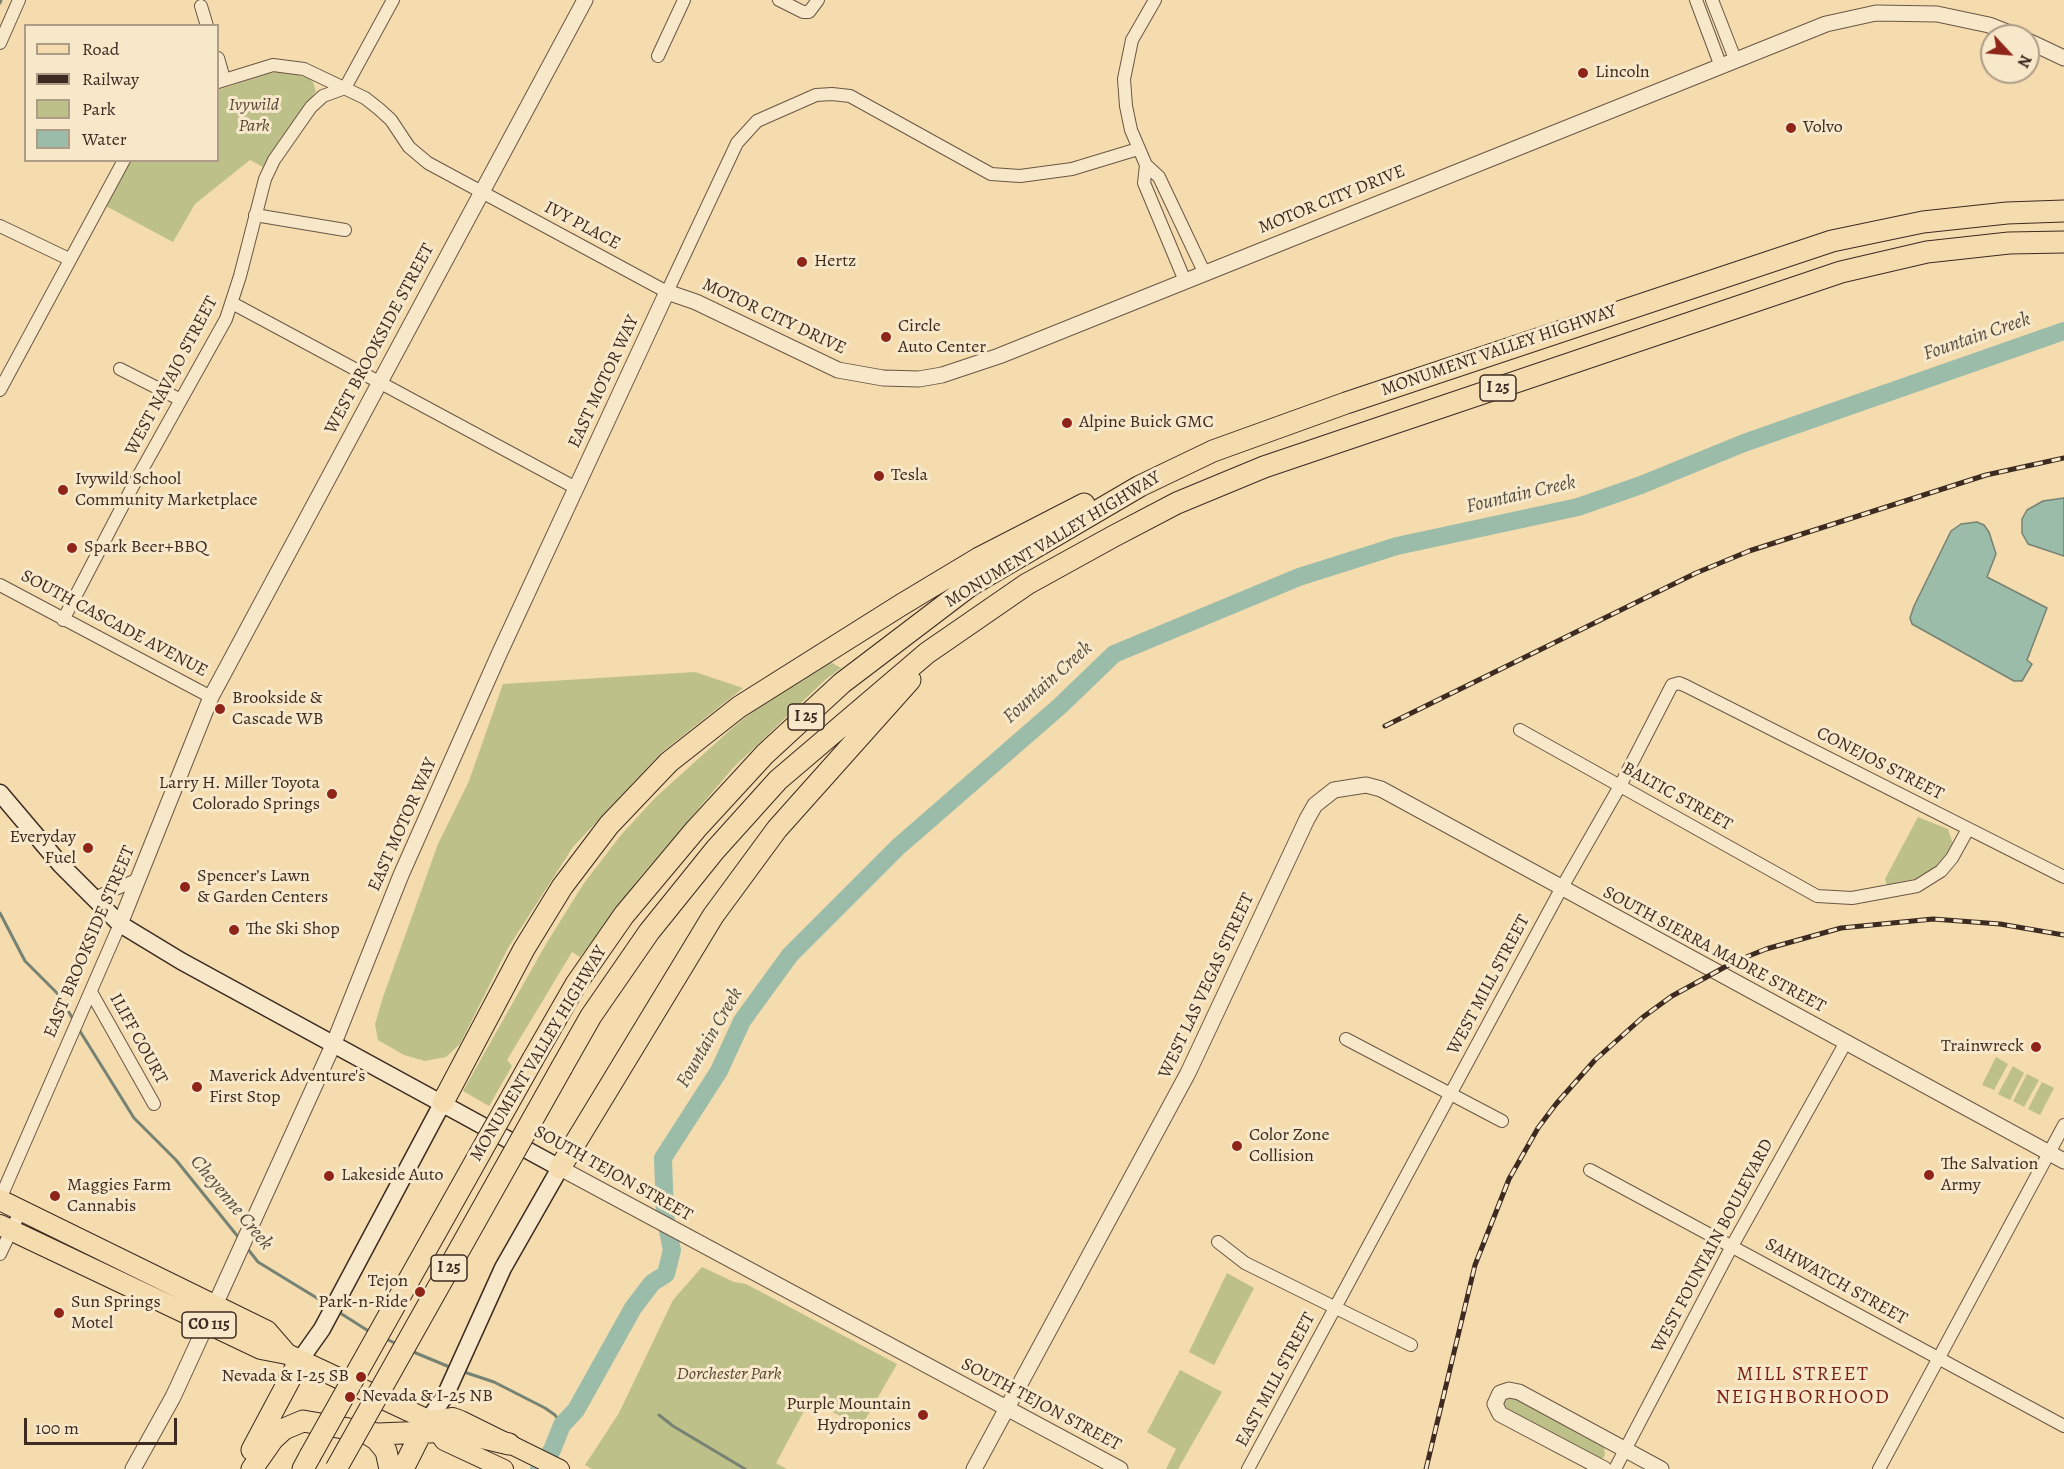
<!DOCTYPE html>
<html>
<head>
<meta charset="utf-8">
<style>
	body { margin:0 }
	#map { position:relative; width:2064px; height:1469px; overflow:hidden; background:#f4dcae; font-family:Alegreya,serif }
	canvas { display:block }
	.legend { position:absolute; left:24px; top:24px; width:195px; height:138px; box-sizing:border-box; background:#f8e8ca; border:2px solid #ad9c86; margin:0; padding:8px 10px; list-style:none; font-size:18px; color:#3d2a21 }
	.legend li { display:flex; align-items:center; gap:12px; height:30px }
	.legend b { width:30px; border:2px solid #ad9c86 }
	.north { position:absolute; left:1980px; top:24px; width:60px; height:60px; box-sizing:border-box; background:#f8e8ca; border:2px solid #ad9c86; border-radius:50%; rotate:116deg; font-size:16px; font-weight:700; line-height:24px; text-align:center; color:#3d2a21 }
	.north::after { content:''; display:block; margin:auto; width:21px; height:27px; background:#8f2418; clip-path:polygon(50% 0,100% 100%,50% 72%,0 100%) }
	.scale { position:absolute; left:24px; top:1418px; width:153px; height:27px; box-sizing:border-box; border:3px solid #3d2a21; border-top:0; padding-left:8px; font-size:18px; line-height:21px; white-space:nowrap; color:#3d2a21; -webkit-text-stroke:4px #f8e8ca; paint-order:stroke }
</style>
</head>
<body>
<div id="map">
<canvas width="2064" height="1469"></canvas>
<ul class="legend">
<li><b style="height:8px;background:#f4dcae"></b>Road</li>
<li><b style="height:8px;background:#3d2a21"></b>Railway</li>
<li><b style="height:16px;background:#bdc089"></b>Park</li>
<li><b style="height:16px;background:#9cbcaa"></b>Water</li>
</ul>
<div class="north">N</div>
<div class="scale">100 m</div>
</div>
<script>
const g = document.querySelector('canvas').getContext('2d');
g.lineJoin = 'round';
function fill(path, color) { g.fillStyle = color; g.fill(path, 'evenodd'); }
const shape = rows => new Path2D(rows.map(r => 'M' + r).join(''));
function strokePath(path, color, width, dash) { g.strokeStyle = color; g.lineWidth = width; g.lineCap = dash ? 'butt' : 'round'; g.setLineDash(dash || []); g.stroke(path); }
function write(font, color, halo, rows, align = 'center') {
  g.font = font + ' Alegreya,serif'; g.lineWidth = 6; g.setLineDash([]); g.textBaseline = 'middle'; g.strokeStyle = halo; g.fillStyle = color; for (const [text, x, y, turn = 0] of rows) {
    g.save(); g.translate(x, y); g.rotate((+turn || 0) * Math.PI / 180); g.textAlign = isNaN(turn) ? turn : align; if (halo) g.strokeText(text, 0, 0); g.fillText(text, 0, 0); g.restore();
  }
}
fill(shape([
	[283,71,312,79,316,91,312,97,278,142,263,167,250,160,195,204,173,242,104,205,131,161,218,160,218,90,270,73],
	[829,661,841,668,825,680,733,768,641,876,580,957,572,952,507,1060,512,1066,489,1106,463,1091,546,944,584,883,621,835,655,798,729,731,753,711],
	[695,672,743,688,662,752,573,847,508,948,460,1044,446,1057,425,1061,404,1055,378,1040,375,1024,382,1000,438,844,469,781,503,684],
	[1918,817,1948,829,1953,844,1949,852,1936,867,1919,878,1887,885,1885,879],
	[1996,1057,2008,1064,1994,1090,1982,1085],
	[2013,1066,2024,1073,2010,1100,1998,1094],
	[2027,1074,2039,1080,2024,1107,2013,1101],
	[2042,1082,2054,1088,2040,1115,2028,1109],
	[702,1267,734,1282,746,1284,897,1364,861,1427,810,1400,776,1463,787,1469,592,1469,585,1465,619,1413,673,1300],
	[1227,1273,1254,1288,1214,1365,1189,1352],
	[1180,1370,1222,1392,1178,1469,1166,1469,1176,1449,1147,1432],
	[1512,1395,1604,1445,1605,1456,1601,1459,1594,1458,1505,1411,1502,1402,1505,1397]
]), '#bdc089');
const water = shape([
	[2064,498,2064,556,2028,544,2022,533,2022,519,2027,510,2043,501,2064,498],
	[1977,522,1984,525,1989,532,1996,554,1987,577,2047,608,2027,660,2032,664,2022,681,2014,681,1912,624,1910,618,1914,606,1951,531,1961,524,1977,522]
]);
fill(water, '#9cbcaa');
strokePath(water, '#768273', 1.5);
strokePath(shape([
	[0,3,1,0],
	[0,913,25,961,57,993,73,1019],
	[78,1028,134,1118,176,1160,239,1238],
	[247,1248,258,1262,330,1306],
	[337,1311,370,1332],
	[384,1338,397,1344],
	[411,1351,452,1368],
	[461,1371,494,1382,545,1408,555,1415,562,1425],
	[659,1415,673,1426,745,1469]
]), '#768273', 3);
strokePath(shape([
	[539,1469,552,1450,562,1425,576,1410,633,1308,652,1283,666,1274,672,1250,665,1216,663,1158,719,1071,742,1021,790,955,898,847,1060,706,1114,654,1299,577,1397,546,1578,507,1641,485,1744,443,2064,331]
]), '#9cbcaa', 18);
const minor = shape([
	[779,0,803,12,809,12,818,0],
	[1155,0,1132,40,1124,79,1126,106,1131,130,1146,165,1159,177,1205,274],
	[1696,0,1720,64],
	[1712,0,1735,59],
	[201,6,207,26],
	[0,43,19,0],
	[658,56,684,0],
	[218,58,224,79],
	[218,82,273,65,304,69,365,98,379,109,391,120,409,147,428,163,667,292,737,143,757,121,816,95,832,94,850,96,991,174,1020,176,1072,169,1138,149],
	[1146,165,1144,183,1185,281],
	[255,215,345,230],
	[0,226,69,259],
	[232,303,576,488],
	[120,369,181,400],
	[0,390,124,160],
	[0,585,211,697],
	[63,620,134,484,226,319,240,276,265,179,274,160,311,107,323,96,345,88,393,0],
	[1520,730,1817,896,1852,898,1917,886,1941,871,1952,858,1968,829],
	[94,898,139,879],
	[91,992,154,1104],
	[1346,1039,1502,1121],
	[1590,1170,2064,1426],
	[0,1199,120,924],
	[1218,1242,1245,1263,1411,1345],
	[0,1254,21,1210],
	[1248,1469,1561,889,1620,786,1672,685,1679,683,1686,686,2064,877],
	[1615,1469,1732,1246,1846,1042],
	[1879,1469,2064,1125]
]);
const tertiary = shape([
	[2028,41,2064,58],
	[120,924,211,697,585,0],
	[560,1168,1120,1469],
	[215,1305,334,1043,401,875,500,652,667,292,696,302,838,370,883,378,919,379,942,375,999,356,1826,24,1876,13,1937,14,1989,25,2017,36],
	[133,1469,173,1397,207,1323],
	[974,1469,1188,1073,1307,819,1315,805,1334,790,1366,785,1381,789,2064,1161],
	[1604,1469,1500,1414,1495,1404,1500,1393,1509,1390,1519,1392,1661,1469]
]);
const secondary = shape([
	[0,793,61,865,120,924,181,961,560,1168,503,1268,445,1396,428,1420],
	[300,1360,322,1329,443,1102]
]);
const primary = shape([
	[428,1420,453,1417,461,1420,560,1469],
	[431,1423,444,1441,504,1469]
]);
const trunk = shape([
	[0,1200,267,1331,287,1354],
	[0,1225,261,1349,287,1354,428,1420]
]);
const motorway = shape([
	[533,1059,576,984,624,915,696,829,765,754,842,683,971,585,1140,486,1213,451,1346,403,1832,241,1923,222,2007,213,2064,211],
	[562,1067,591,1016,649,932,715,850,778,780,927,653,1027,584,1114,536,1177,503,1264,467,1841,272,1927,252,2009,243,2064,242],
	[443,1102,524,949,562,887,609,825,669,762,739,707,901,605,979,558,1084,504],
	[560,1168,713,916,777,829,910,680],
	[362,1430,377,1440,386,1451,390,1469],
	[252,1450,300,1360],
	[252,1469,273,1439,284,1429,303,1421,378,1434,454,1431,509,1444],
	[303,1469,310,1456],
	[403,1469,427,1421]
]);
strokePath(minor, '#6b5644', 14);
strokePath(tertiary, '#6b5644', 17);
strokePath(secondary, '#3d2a21', 19);
strokePath(primary, '#3d2a21', 20);
strokePath(trunk, '#3d2a21', 22);
strokePath(motorway, '#3d2a21', 23);
strokePath(minor, '#f8e8ca', 12);
strokePath(tertiary, '#f8e8ca', 15);
strokePath(secondary, '#f8e8ca', 16);
strokePath(primary, '#f4dcae', 18);
strokePath(trunk, '#f4dcae', 20);
strokePath(motorway, '#f4dcae', 21);
const rail = shape([
	[1385,726,1696,573,1749,551,1986,475,2064,458],
	[1426,1469,1475,1265,1509,1179,1538,1128,1556,1104,1595,1060,1643,1017,1672,996,1734,962,1766,949,1841,928,1933,919,2000,924,2064,935]
]);
strokePath(rail, '#3d2a21', 5);
strokePath(rail, '#f8e8ca', 3, [9]);
const motorwayBridge = shape([
	[310,1456,533,1059],
	[336,1469,562,1067]
]);
strokePath(motorwayBridge, '#3d2a21', 23, []);
strokePath(motorwayBridge, '#f4dcae', 21);
for (const [x, y, r, color] of [
	[1583,73,6,"#8f2418"],
	[1791,128,6,"#8f2418"],
	[802,262,6,"#8f2418"],
	[886,337,6,"#8f2418"],
	[1067,423,6,"#8f2418"],
	[879,476,6,"#8f2418"],
	[63,490,6,"#8f2418"],
	[72,548,6,"#8f2418"],
	[220,709,6,"#8f2418"],
	[332,794,6,"#8f2418"],
	[88,848,6,"#8f2418"],
	[185,887,6,"#8f2418"],
	[234,930,6,"#8f2418"],
	[2036,1047,6,"#8f2418"],
	[197,1087,6,"#8f2418"],
	[1237,1146,6,"#8f2418"],
	[1929,1175,6,"#8f2418"],
	[329,1176,6,"#8f2418"],
	[55,1196,6,"#8f2418"],
	[420,1292,6,"#8f2418"],
	[59,1313,6,"#8f2418"],
	[361,1377,6,"#8f2418"],
	[350,1397,6,"#8f2418"],
	[923,1415,6,"#8f2418"]
]) { const dot = new Path2D(); dot.arc(x, y, r, 0, 2 * Math.PI); g.fillStyle = color; g.fill(dot); strokePath(dot, '#f8e8ca', 2); }
for (const [x, y, w] of [
	[1498,388,36],
	[806,717,36],
	[449,1268,36],
	[209,1325,54]
]) { const box = new Path2D(); box.roundRect(x - w / 2, y - 13, w, 26, 4.5); g.fillStyle = '#f8e8ca'; g.fill(box); strokePath(box, '#3d2a21', 1.5); }
write('bold 16px', '#3d2a21', null, [
	["I 25",1498,388],
	["I 25",806,717],
	["I 25",449,1268],
	["CO 115",209,1325]
]);
write('18px', '#3d2a21', '#f8e8ca', [
	["Lincoln",1595,73],
	["Volvo",1803,128],
	["Hertz",814,262],
	["Circle",898,327],
	["Auto Center",898,348],
	["Alpine Buick GMC",1079,423],
	["Tesla",891,476],
	["Ivywild School",75,480],
	["Community Marketplace",75,501],
	["Spark Beer+BBQ",84,548],
	["Brookside &",232,699],
	["Cascade WB",232,720],
	["Larry H. Miller Toyota",320,784,"right"],
	["Colorado Springs",320,805,"right"],
	["Everyday",76,838,"right"],
	["Fuel",76,859,"right"],
	["Spencer’s Lawn",197,877],
	["& Garden Centers",197,898],
	["The Ski Shop",246,930],
	["Trainwreck",2024,1047,"right"],
	["Maverick Adventure's",209,1077],
	["First Stop",209,1098],
	["Color Zone",1249,1136],
	["Collision",1249,1157],
	["The Salvation",1941,1165],
	["Army",1941,1186],
	["Lakeside Auto",341,1176],
	["Maggies Farm",67,1186],
	["Cannabis",67,1207],
	["Tejon",408,1282,"right"],
	["Park-n-Ride",408,1303,"right"],
	["Sun Springs",71,1303],
	["Motel",71,1324],
	["Nevada & I-25 SB",349,1377,"right"],
	["Nevada & I-25 NB",362,1397],
	["Purple Mountain",911,1405,"right"],
	["Hydroponics",911,1426,"right"]
], 'left');
write('italic 18px', '#574836', '#f8e8ca', [
	["Ivywild",254,106],
	["Park",254,127],
	["Dorchester Park",729,1375]
]);
write('18px', '#3d2a21', '#f8e8ca', [
	["MOTOR CITY DRIVE",1332,200,-22],
	["IVY PLACE",582,226,28],
	["MOTOR CITY DRIVE",774,317,25],
	["WEST BROOKSIDE STREET",380,339,-62],
	["MONUMENT VALLEY HIGHWAY",1499,351,-19],
	["WEST NAVAJO STREET",172,376,-62],
	["EAST MOTOR WAY",604,382,-65],
	["MONUMENT VALLEY HIGHWAY",1053,540,-31],
	["SOUTH CASCADE AVENUE",114,624,28],
	["CONEJOS STREET",1880,764,27],
	["BALTIC STREET",1677,797,29],
	["EAST MOTOR WAY",403,825,-66],
	["EAST BROOKSIDE STREET",90,942,-67],
	["SOUTH SIERRA MADRE STREET",1714,950,28],
	["WEST MILL STREET",1489,985,-62],
	["WEST LAS VEGAS STREET",1207,986,-65],
	["ILIFF COURT",138,1039,61],
	["MONUMENT VALLEY HIGHWAY",539,1054,-59],
	["SOUTH TEJON STREET",613,1174,29],
	["WEST FOUNTAIN BOULEVARD",1713,1246,-62],
	["SAHWATCH STREET",1836,1282,29],
	["EAST MILL STREET",1276,1380,-62],
	["SOUTH TEJON STREET",1041,1405,28]
]);
write('italic 20px', '#554e43', '#f8e8ca', [
	["Fountain Creek",1977,337,-19],
	["Fountain Creek",1521,495,-13],
	["Fountain Creek",1048,683,-42],
	["Fountain Creek",710,1038,-60],
	["Cheyenne Creek",231,1203,50]
]);
g.letterSpacing = '1.5px';
write('20px', '#7a1f14', '#f8e8ca', [
	["MILL STREET",1803,1375],
	["NEIGHBORHOOD",1803,1398]
]);
g.letterSpacing = '0px';
</script>
</body>
</html>
